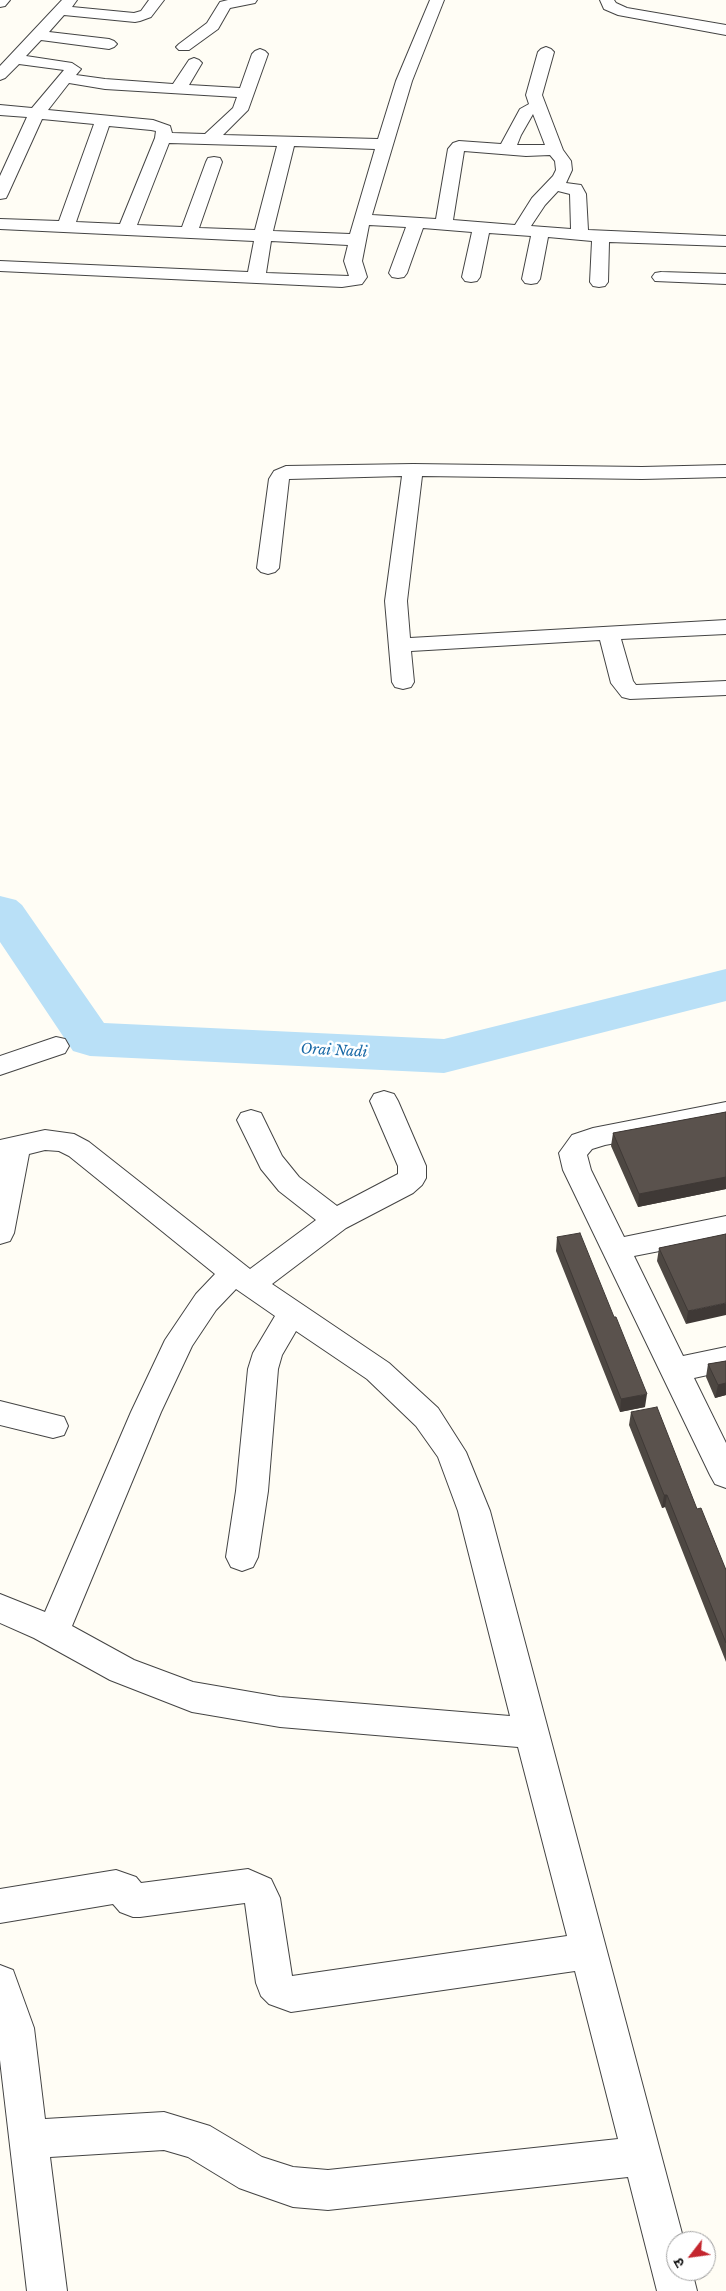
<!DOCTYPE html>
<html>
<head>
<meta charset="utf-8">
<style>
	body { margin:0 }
	#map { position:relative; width:726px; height:2291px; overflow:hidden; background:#fffdf5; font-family:"Libre Baskerville","Noto Sans Devanagari",serif }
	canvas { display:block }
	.north { position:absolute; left:666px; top:2231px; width:50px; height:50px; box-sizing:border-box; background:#fff; border:1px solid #a0a0a0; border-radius:50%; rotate:240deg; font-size:14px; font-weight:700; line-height:20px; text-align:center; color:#111 }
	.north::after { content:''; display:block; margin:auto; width:18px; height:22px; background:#c4262e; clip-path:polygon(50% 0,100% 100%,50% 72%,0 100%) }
</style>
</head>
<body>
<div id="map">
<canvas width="726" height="2291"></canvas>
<div class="north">उ</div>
</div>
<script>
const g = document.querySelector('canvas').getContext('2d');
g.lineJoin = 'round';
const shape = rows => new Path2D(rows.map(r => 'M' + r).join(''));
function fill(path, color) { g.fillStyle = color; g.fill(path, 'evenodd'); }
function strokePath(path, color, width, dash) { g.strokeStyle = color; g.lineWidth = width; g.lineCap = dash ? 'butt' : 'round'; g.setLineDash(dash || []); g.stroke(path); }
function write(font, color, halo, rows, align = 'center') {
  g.font = font + ' "Libre Baskerville",serif'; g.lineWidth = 5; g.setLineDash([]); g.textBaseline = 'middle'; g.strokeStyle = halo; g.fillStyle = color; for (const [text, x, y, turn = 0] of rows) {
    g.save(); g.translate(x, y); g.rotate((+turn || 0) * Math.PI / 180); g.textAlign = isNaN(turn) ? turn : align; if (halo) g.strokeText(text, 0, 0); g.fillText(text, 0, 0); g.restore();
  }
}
fill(shape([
	[0,896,16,900,22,905,104,1023,444,1039,726,969,726,1001,444,1073,90,1056,73,1051,0,942,0,896]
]), '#b9e0f7');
const minor = shape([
	[0,0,10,0,5,6,0,7,0,0],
	[62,0,77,0,72,7,134,13,141,11,149,0,164,0,151,17,140,21,135,22,64,15,49,32,109,39,114,41,117,44,114,47,109,49,41,40,26,56,72,63,81,69,76,75,105,79,173,84,189,60,194,58,199,60,202,63,189,85,240,88,252,54,255,51,260,49,265,51,268,54,248,110,223,135,378,139,396,81,430,0,444,0,412,81,372,215,436,219,448,149,453,143,459,141,501,144,520,109,529,104,526,95,538,52,541,49,546,47,551,49,554,52,542,95,563,150,571,161,572,170,566,183,581,185,586,194,588,230,726,236,726,246,609,242,608,282,605,286,599,287,593,286,590,282,592,241,548,237,540,279,537,283,531,284,525,283,522,279,531,236,489,233,480,277,477,281,471,282,465,281,462,277,472,232,423,228,407,273,404,277,398,278,392,277,389,273,406,227,369,225,362,261,367,277,362,284,342,287,0,271,0,261,248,272,254,241,0,229,0,219,59,221,94,124,42,119,8,194,6,198,0,199,0,176,27,117,0,115,0,105,32,108,64,70,19,64,5,78,0,80,0,66,62,0],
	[69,83,105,89,237,97,233,108,205,134,172,133,170,126,153,120,48,110,69,83],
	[533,114,545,145,517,145,521,135,533,114],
	[109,126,151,130,156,131,155,138,120,224,76,222,109,126],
	[169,143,277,146,255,230,199,228,222,162,220,158,214,157,208,158,206,162,182,227,137,225,169,143],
	[294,146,375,149,350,234,273,231,294,146],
	[464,151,526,156,550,155,555,161,556,170,553,176,532,198,515,225,453,220,464,151],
	[558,191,570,194,571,229,531,226,545,205,558,191],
	[271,241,348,245,344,261,349,276,266,273,271,241],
	[228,0,257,0,255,3,230,8,218,29,189,50,179,50,176,47,179,44,207,23,220,2,228,0],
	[600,0,614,0,616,3,627,8,726,25,726,35,618,15,604,9,600,0],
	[661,272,726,274,726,284,655,281,652,277,655,273,661,272],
	[413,464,642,467,726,465,726,477,642,479,422,476,407,601,410,638,726,620,726,634,621,639,633,681,636,685,726,681,726,695,630,699,622,697,611,683,600,640,411,651,414,682,411,687,403,689,395,687,392,682,385,601,402,476,289,479,279,568,275,572,268,574,261,572,257,568,269,479,274,471,286,466,413,464],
	[56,1037,65,1039,69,1046,65,1053,0,1075,0,1056,56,1037],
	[384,1091,394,1094,398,1101,426,1166,426,1178,422,1185,413,1193,346,1228,272,1284,389,1363,438,1408,466,1452,490,1511,684,2241,676,2241,676,2271,692,2271,697,2291,657,2291,628,2177,328,2210,293,2207,253,2193,239,2188,188,2157,164,2150,50,2157,67,2291,27,2291,0,2060,0,1965,13,1970,34,2028,45,2119,164,2112,210,2126,262,2157,293,2167,328,2170,618,2139,575,1971,291,2012,269,2004,261,1996,256,1983,245,1903,140,1917,133,1917,120,1912,113,1904,0,1923,0,1889,116,1870,136,1877,141,1883,248,1869,271,1879,280,1898,292,1976,567,1936,518,1747,280,1727,192,1712,110,1680,34,1638,0,1623,0,1594,45,1612,131,1412,165,1340,196,1294,215,1274,69,1156,59,1151,45,1150,29,1154,14,1233,10,1241,0,1244,0,1140,45,1130,74,1134,89,1142,250,1269,316,1220,279,1191,261,1169,237,1120,241,1113,251,1110,261,1113,282,1156,299,1177,337,1206,398,1174,398,1166,370,1101,374,1094,384,1091],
	[236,1289,275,1316,253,1353,248,1369,236,1491,226,1557,231,1567,242,1571,253,1567,258,1557,268,1491,278,1369,282,1355,296,1331,367,1379,416,1426,438,1457,458,1511,510,1716,280,1697,193,1682,134,1660,72,1626,161,1412,192,1346,216,1310,236,1289],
	[726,1102,726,1122,605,1145,592,1149,587,1155,591,1170,624,1237,726,1216,726,1238,634,1256,683,1356,726,1347,726,1371,694,1378,726,1443,726,1488,715,1484,710,1475,563,1170,559,1153,572,1135,593,1128,726,1102],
	[0,1401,64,1417,68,1426,64,1435,53,1438,0,1425,0,1401]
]);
strokePath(minor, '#444', 2);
fill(minor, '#fff');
fill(shape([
	[726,1112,726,1189,638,1207,611,1146,613,1133],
	[726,1234,686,1324,657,1261,659,1248],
	[557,1237,645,1407,620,1412,556,1251],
	[726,1361,726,1395,715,1398,706,1377,708,1364],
	[631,1412,697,1509,726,1570,726,1662,665,1507,662,1508,629,1425]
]), '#4d4742');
fill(shape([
	[726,1177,726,1189,638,1207,639,1194],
	[726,1303,726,1315,686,1324,688,1311],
	[726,1383,726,1395,715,1398,718,1385],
	[647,1394,645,1407,620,1412,621,1399],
	[664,1495,667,1495,665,1507,662,1508]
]), '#3f3936');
const building = shape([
	[726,1112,726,1177,639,1194,613,1133,726,1112],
	[580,1233,614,1317,616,1317,647,1394,621,1399,557,1237,580,1233],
	[726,1234,726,1303,688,1311,659,1248,726,1234],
	[726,1361,726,1383,718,1385,708,1364,726,1361],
	[657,1407,697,1509,701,1508,726,1570,726,1643,667,1495,664,1495,631,1412,657,1407]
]);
fill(building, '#5a524d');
strokePath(building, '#3f3936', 1);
write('italic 14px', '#1768a6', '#fff', [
	["Orai Nadi",334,1051,3]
]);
</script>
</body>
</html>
